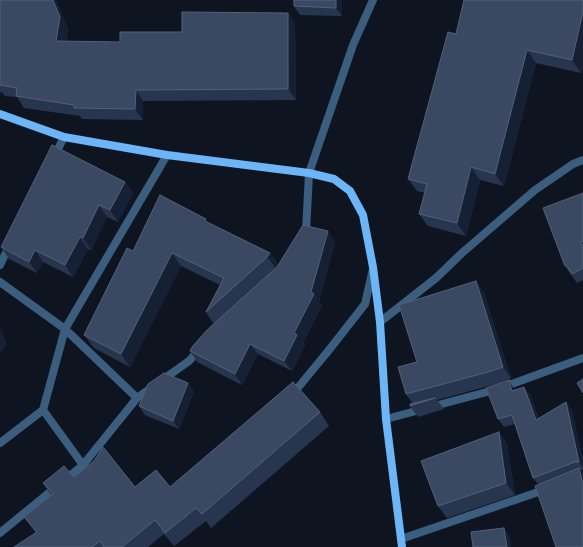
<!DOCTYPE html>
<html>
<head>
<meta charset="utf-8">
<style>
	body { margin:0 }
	canvas { display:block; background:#0e1521 }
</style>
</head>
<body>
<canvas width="583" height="547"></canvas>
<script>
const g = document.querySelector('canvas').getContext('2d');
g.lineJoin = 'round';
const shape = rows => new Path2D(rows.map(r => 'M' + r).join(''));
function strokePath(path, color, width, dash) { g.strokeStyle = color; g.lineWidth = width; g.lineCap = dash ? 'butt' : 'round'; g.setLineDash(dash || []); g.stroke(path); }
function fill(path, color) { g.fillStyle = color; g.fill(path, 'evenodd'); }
strokePath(shape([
	[54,157,64,137],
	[304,235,306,232,309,173,353,45,373,0],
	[0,265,10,244],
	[0,282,65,329,137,398],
	[380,322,436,278,462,253,535,190,573,164,583,160],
	[292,395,329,350,365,304,373,269],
	[43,410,83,465],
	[386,419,498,389,583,358],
	[0,443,43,410,65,329,167,155],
	[0,533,83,465,137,398,189,361,200,349],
	[401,539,547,489]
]), '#3b5e7e', 8);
strokePath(shape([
	[0,114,64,137,167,155,309,173,334,179,350,191,363,215,373,267,380,322,386,419,402,547]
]), '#6cb6f8', 8);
fill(shape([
	[0,0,68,28,66,41,120,42,288,13,295,24,296,100,143,101,143,120,82,119,80,116,24,108,17,97,5,96,3,93,0,92],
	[342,0,342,16,300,15,294,6],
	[583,0,583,64,581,73,536,63,504,186,480,180,466,236,428,226,419,214,425,193,417,191,408,179,456,34],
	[125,182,133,193,118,222,107,217,91,250,88,249,73,277,43,262,37,273,9,259,1,247],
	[583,193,583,280,577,283,565,266],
	[209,223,270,253,278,265,335,242,319,301,322,305,303,343,305,345,292,371,258,354,242,385,197,362,190,351,214,324,206,312,220,285,181,266,130,367,94,348,84,335,133,251],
	[484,293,511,378,496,384,437,400,444,409,418,417,410,406,413,404,406,394,417,362],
	[188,383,194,392,179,429,145,415,139,406],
	[524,387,530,395,539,419,566,402,572,411,583,460,583,470,581,470,538,484,533,478,515,424,504,427,498,419,514,389,515,390],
	[320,412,329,426,211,528,206,521,174,546,164,534,148,547,14,547,36,533,24,517,51,495,43,483,74,477,135,487,170,487],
	[499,432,507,444,515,495,447,518,438,506]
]), '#28354e');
fill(shape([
	[53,0,56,0,68,28,64,52,56,41],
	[336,0,342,0,342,16,336,8],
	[583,12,583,64,581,73,572,60],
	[288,13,295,24,296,100,288,89],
	[527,50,536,63,504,186,495,174],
	[136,90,143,101,143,120,135,109],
	[471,167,480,180,466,236,457,223],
	[125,182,133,193,118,222,110,210],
	[99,205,107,217,91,250,83,238],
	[328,231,335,242,319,301,322,305,303,343,305,345,292,371,284,361,294,333,311,292],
	[80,237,88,249,73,277,65,265],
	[35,250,43,262,37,273,29,262],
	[172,253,181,266,130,367,121,354],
	[270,253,279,266,277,270,267,257],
	[476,281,484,293,511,378,503,367],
	[0,328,7,344,0,353],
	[250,344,258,354,242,385,235,374],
	[509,380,514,389,518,400,512,391],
	[188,383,194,392,179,429,173,421],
	[524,387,530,395,542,428,536,420],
	[566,402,572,411,583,460,583,467,579,462],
	[499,432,507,444,515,495,506,483],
	[579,468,583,473,583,485],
	[504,528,510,536,511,547,507,547]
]), '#162034');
const building = shape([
	[0,0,53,0,60,17,56,41,120,42,120,32,182,32,182,12,288,13,288,89,136,90,135,109,74,108,74,105,16,96,17,88,0,85,0,0],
	[294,0,336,0,336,8,294,6,294,0],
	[464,0,583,0,583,12,572,60,527,50,495,174,471,167,457,223,419,214,427,184,408,179,448,32,456,34,464,0],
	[52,145,125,182,110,210,99,205,83,238,80,237,65,265,35,250,29,262,1,247,52,145],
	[583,193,583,241,580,242,583,247,583,268,572,274,566,265,565,266,543,208,583,193],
	[160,195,206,219,205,221,270,253,267,257,206,312,224,278,172,253,121,354,84,335,127,248,133,251,160,195],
	[303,225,328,231,311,292,314,294,294,333,297,335,284,361,250,344,235,374,190,351,192,347,207,330,277,267,303,225],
	[476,281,503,367,488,372,406,394,398,367,417,362,399,305,476,281],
	[164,373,188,383,173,421,139,406,148,384,164,373],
	[583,379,583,393,577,383,583,379],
	[509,380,512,391,524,387,536,420,566,402,579,462,575,462,533,478,512,415,498,419,486,388,509,380],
	[293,382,320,412,202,514,196,508,165,533,155,520,122,547,104,547,100,541,92,547,14,547,37,532,24,517,53,494,43,483,64,466,74,477,94,461,103,447,135,487,156,470,170,487,293,382],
	[435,398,410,406,410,404,435,398],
	[499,432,506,483,438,506,421,461,499,432],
	[579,468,583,484,583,547,556,547,535,486,579,468],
	[504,528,507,547,473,547,471,532,504,528]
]);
fill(building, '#3a4861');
strokePath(building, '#526079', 1);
</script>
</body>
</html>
